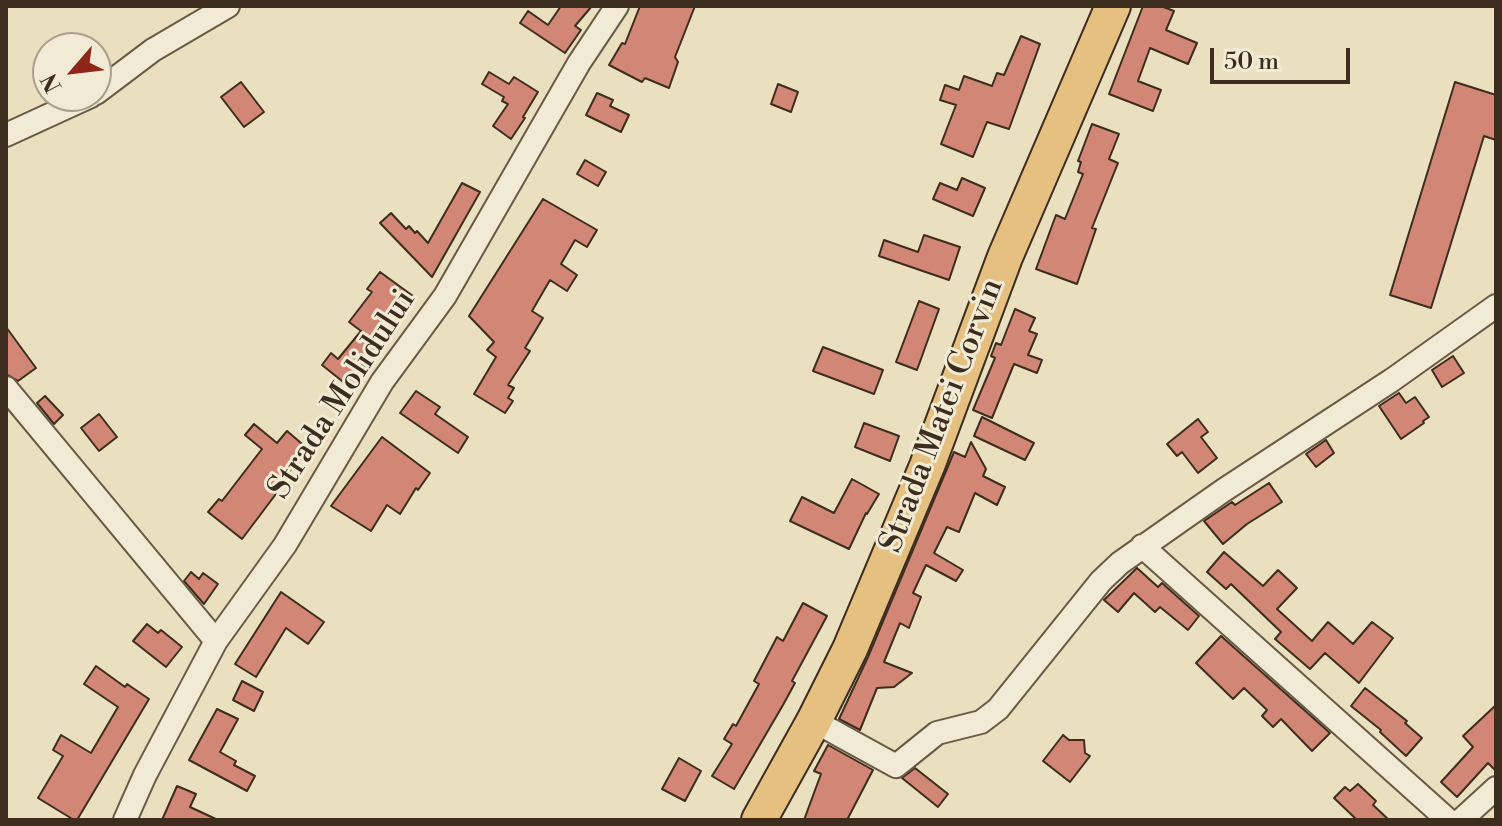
<!DOCTYPE html>
<html>
<head>
<meta charset="utf-8">
<style>
	body { margin:0 }
	#map { position:relative; width:1502px; height:826px; overflow:hidden; background:#eae0bf; font-family:"Libre Bodoni",serif }
	canvas { display:block }
	.frame { position:absolute; inset:0; border:8px solid #3d2d1f; pointer-events:none }
	.north { position:absolute; left:32px; top:32px; width:80px; height:80px; box-sizing:border-box; background:#f1ebd5; border:2px solid #a99f8c; border-radius:50%; rotate:242deg; font-size:22px; font-weight:700; line-height:32px; text-align:center; color:#3d2d1f }
	.north::after { content:''; display:block; margin:auto; width:28px; height:36px; background:#8f2418; clip-path:polygon(50% 0,100% 100%,50% 72%,0 100%) }
	.scale { position:absolute; left:1210px; top:48px; width:140px; height:36px; box-sizing:border-box; border:4px solid #3d2d1f; border-top:0; padding-left:10px; font-size:24px; line-height:28px; white-space:nowrap; color:#3d2d1f; -webkit-text-stroke:6px #f1ebd5; paint-order:stroke }
</style>
</head>
<body>
<div id="map">
<canvas width="1502" height="826"></canvas>
<div class="frame"></div>
<div class="north">N</div>
<div class="scale">50 m</div>
</div>
<script>
const g = document.querySelector('canvas').getContext('2d');
g.lineJoin = 'round';
function fill(path, color) { g.fillStyle = color; g.fill(path, 'evenodd'); }
const shape = rows => new Path2D(rows.map(r => 'M' + r).join(''));
function strokePath(path, color, width, dash) { g.strokeStyle = color; g.lineWidth = width; g.lineCap = dash ? 'butt' : 'round'; g.setLineDash(dash || []); g.stroke(path); }
function write(font, color, halo, rows, align = 'center') {
  g.font = font + ' "Libre Bodoni",serif'; g.lineWidth = 6; g.setLineDash([]); g.textBaseline = 'middle'; g.strokeStyle = halo; g.fillStyle = color; for (const [text, x, y, turn = 0] of rows) {
    g.save(); g.translate(x, y); g.rotate((+turn || 0) * Math.PI / 180); g.textAlign = isNaN(turn) ? turn : align; if (halo) g.strokeText(text, 0, 0); g.fillText(text, 0, 0); g.restore();
  }
}
const building = shape([
	[561,6,592,6,575,26,581,30,565,53,520,23,528,11,548,25,561,6],
	[640,6,695,6,675,57,678,62,669,88,645,78,642,82,609,65,622,43,625,44,640,6],
	[1143,6,1161,6,1174,11,1166,30,1197,43,1188,64,1150,48,1138,81,1161,90,1153,111,1109,94,1143,6],
	[1021,36,1040,44,1009,129,987,122,973,157,941,144,956,105,940,100,945,85,959,90,964,76,992,86,997,73,1004,75,1021,36],
	[489,72,509,84,514,77,538,92,523,117,525,118,511,139,493,126,508,104,502,101,504,97,482,84,489,72],
	[241,82,264,112,244,127,221,97,241,82],
	[1455,82,1496,95,1496,140,1484,136,1431,308,1390,295,1455,82],
	[778,84,798,92,791,112,771,104,778,84],
	[597,93,613,100,610,106,629,115,621,132,586,115,597,93],
	[1092,124,1119,134,1109,159,1118,163,1092,228,1096,229,1077,284,1036,269,1056,215,1065,219,1083,174,1078,172,1081,162,1078,161,1092,124],
	[585,160,606,172,598,186,577,174,585,160],
	[962,178,985,188,973,216,933,199,940,183,957,190,962,178],
	[462,183,480,192,432,277,380,223,391,213,406,229,409,226,415,233,417,231,428,243,462,183],
	[543,199,597,230,587,247,575,240,561,264,577,275,567,291,550,280,532,311,543,318,525,348,530,351,508,385,514,388,508,398,513,401,505,413,474,394,496,357,487,350,494,342,469,316,543,199],
	[924,235,960,247,949,280,879,256,884,240,918,252,924,235],
	[380,272,413,296,362,365,367,369,352,389,322,365,331,353,338,359,361,331,349,322,372,292,367,289,380,272],
	[919,301,939,309,917,370,896,362,919,301],
	[1015,309,1035,318,1029,331,1037,334,1028,355,1042,360,1037,373,1014,364,992,418,973,410,995,358,991,356,996,343,1001,345,1015,309],
	[6,327,36,368,18,381,6,374,6,327],
	[823,347,883,370,874,394,813,371,823,347],
	[1453,356,1464,373,1442,387,1432,370,1453,356],
	[416,391,440,407,435,414,468,437,458,453,400,413,416,391],
	[1399,393,1406,403,1415,397,1429,417,1423,421,1424,423,1401,439,1379,406,1399,393],
	[45,396,63,415,54,424,37,403,45,396],
	[99,414,117,437,99,451,81,428,99,414],
	[982,417,1034,443,1025,460,974,436,982,417],
	[1198,419,1208,432,1201,437,1217,458,1198,473,1182,452,1177,456,1167,444,1198,419],
	[864,423,899,436,890,461,855,447,864,423],
	[254,424,277,443,287,431,308,449,282,480,285,482,242,539,208,512,219,499,222,501,262,449,245,435,254,424],
	[382,437,430,473,418,490,416,488,400,514,387,505,371,531,331,506,382,437],
	[1326,440,1334,453,1316,467,1306,454,1326,440],
	[971,442,986,469,983,476,1005,487,997,505,975,493,959,532,947,527,934,553,963,570,956,581,926,565,913,593,921,597,909,628,900,623,884,662,912,673,894,687,877,688,860,730,839,719,868,657,954,452,965,457,971,442],
	[852,479,879,494,867,514,866,513,849,549,790,521,802,497,834,513,852,479],
	[1269,483,1282,502,1247,524,1223,544,1204,521,1232,502,1235,505,1269,483],
	[1224,552,1263,586,1278,570,1297,588,1277,609,1312,641,1328,622,1353,644,1372,622,1393,638,1359,683,1325,653,1310,669,1275,639,1281,632,1231,584,1226,589,1207,572,1224,552],
	[1137,568,1158,587,1162,583,1199,616,1188,630,1160,607,1155,612,1134,593,1118,612,1104,600,1137,568],
	[191,572,199,579,203,573,218,584,204,604,184,581,191,572],
	[281,592,324,622,308,644,286,628,256,677,235,664,281,592],
	[803,603,827,616,792,681,795,683,783,705,734,789,712,776,732,744,724,739,733,724,736,726,759,684,754,681,777,637,783,641,803,603],
	[147,624,158,633,161,630,182,647,166,667,133,641,147,624],
	[1221,636,1330,733,1312,751,1281,719,1273,727,1262,716,1267,710,1244,688,1233,699,1196,663,1221,636],
	[96,666,125,687,127,684,149,699,77,820,74,820,38,798,63,756,53,750,61,735,91,753,118,707,84,684,96,666],
	[242,681,263,692,254,711,233,700,242,681],
	[1365,688,1407,721,1405,723,1422,738,1406,756,1380,732,1381,730,1351,706,1365,688],
	[1496,705,1496,771,1488,763,1457,797,1441,782,1473,747,1463,736,1496,705],
	[217,709,238,719,220,752,236,761,234,765,255,776,247,791,189,760,217,709],
	[1063,735,1069,740,1084,740,1085,753,1090,756,1070,782,1043,761,1063,735],
	[828,745,873,770,847,820,804,820,821,774,814,771,828,745],
	[679,758,701,771,685,801,662,789,679,758],
	[915,768,948,794,938,807,902,778,915,768],
	[1358,784,1376,801,1373,805,1389,820,1357,820,1334,798,1345,787,1350,791,1358,784],
	[177,786,196,794,190,807,218,820,162,820,177,786]
]);
fill(building, '#d18676');
strokePath(building, '#3d2d1f', 2);
const street = shape([
	[96,93,153,50,228,6],
	[6,135,91,96],
	[6,388,216,641],
	[1142,546,1448,820],
	[814,721,896,766,937,733,981,722,998,709,1101,581,1120,563,1224,490,1392,380,1496,306],
	[125,820,145,775,216,641,285,545,382,382,445,296,579,63,617,6],
	[1461,820,1496,788]
]);
const primary = shape([
	[759,820,814,721,850,649,927,466,1005,257,1113,6]
]);
strokePath(street, '#685a47', 26);
strokePath(primary, '#3d2d1f', 38);
strokePath(street, '#f1ebd5', 22);
strokePath(primary, '#e5c080', 34);
write('32px', '#3d2d1f', '#f1ebd5', [
	["Strada Molidului",343,395,-57],
	["Strada Matei Corvin",943,416,-69]
]);
</script>
</body>
</html>
